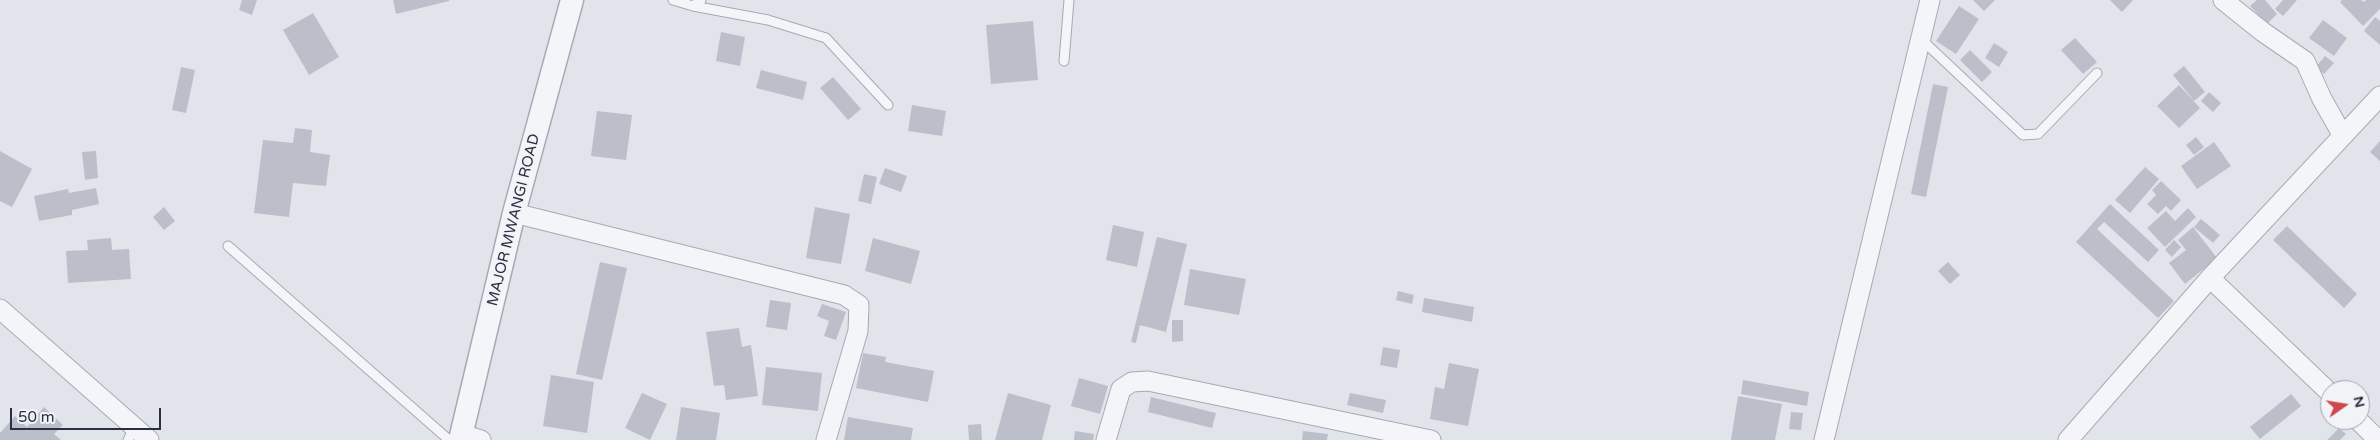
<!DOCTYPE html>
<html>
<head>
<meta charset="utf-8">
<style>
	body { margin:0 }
	#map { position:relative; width:2380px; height:440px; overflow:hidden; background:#e1e4ea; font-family:"Varela Round",sans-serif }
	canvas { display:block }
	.north { position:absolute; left:2320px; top:380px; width:50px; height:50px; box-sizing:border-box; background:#f1f3f7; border:1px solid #a1a5af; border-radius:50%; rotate:77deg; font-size:14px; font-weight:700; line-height:20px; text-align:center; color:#293042 }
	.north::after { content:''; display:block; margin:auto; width:18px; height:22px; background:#cf464c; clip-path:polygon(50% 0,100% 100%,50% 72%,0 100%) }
	.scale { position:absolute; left:10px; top:408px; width:151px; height:22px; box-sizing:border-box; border:2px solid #293042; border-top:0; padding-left:6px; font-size:15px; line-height:18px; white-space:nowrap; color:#293042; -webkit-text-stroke:4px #f1f3f7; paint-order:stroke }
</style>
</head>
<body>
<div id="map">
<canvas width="2380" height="440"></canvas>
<div class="north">N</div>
<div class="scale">50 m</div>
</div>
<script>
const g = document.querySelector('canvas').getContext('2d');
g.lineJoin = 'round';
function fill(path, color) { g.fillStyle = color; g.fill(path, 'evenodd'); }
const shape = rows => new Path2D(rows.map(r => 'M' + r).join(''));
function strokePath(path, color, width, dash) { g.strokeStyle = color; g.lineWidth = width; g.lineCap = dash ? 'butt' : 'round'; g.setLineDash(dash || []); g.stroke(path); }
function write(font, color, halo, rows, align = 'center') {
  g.font = font + ' "Varela Round",sans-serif'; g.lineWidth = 4.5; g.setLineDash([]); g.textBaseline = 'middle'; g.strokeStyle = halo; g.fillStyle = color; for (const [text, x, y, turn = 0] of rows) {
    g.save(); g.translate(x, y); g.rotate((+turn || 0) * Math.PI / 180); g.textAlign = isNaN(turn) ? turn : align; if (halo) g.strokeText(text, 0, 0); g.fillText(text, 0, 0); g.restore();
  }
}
fill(shape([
	[242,0,257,0,252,15,239,10],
	[393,0,449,0,449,1,396,14],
	[1973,0,1995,0,1984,11],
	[2110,0,2133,0,2122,12],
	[2257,0,2265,0,2277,14,2267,24,2250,6],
	[2283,0,2297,0,2283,16,2275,9],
	[2342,0,2361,0,2364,2,2366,0,2380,0,2380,9,2363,26,2340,2],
	[1959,6,1979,19,1956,54,1936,41],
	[313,13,339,57,309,75,283,30],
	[2375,17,2380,21,2380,45,2364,31],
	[2323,20,2347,38,2334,56,2309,38],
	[1033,21,1038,80,991,84,986,25],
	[721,32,745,37,740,66,716,61],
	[2075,38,2097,62,2083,74,2061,50],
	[1994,43,2008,52,1999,67,1985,58],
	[1970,50,1992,72,1982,82,1960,60],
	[2325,56,2334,63,2324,74,2316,67],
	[2184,66,2205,92,2194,101,2173,75],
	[181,67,195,70,186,113,172,110],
	[761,70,807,82,803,100,756,88],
	[833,77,861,109,848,120,820,88],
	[1933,84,1948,87,1926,197,1911,194],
	[2179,85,2200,108,2179,128,2157,106],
	[2209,92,2221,103,2213,112,2201,101],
	[912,105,946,111,942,136,908,131],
	[597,111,632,115,626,160,591,156],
	[295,128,312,130,310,152,330,155,326,186,293,183,289,217,254,213,263,140,293,143],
	[2196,137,2204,147,2194,155,2186,145],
	[2380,141,2380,161,2370,152],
	[2214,142,2231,166,2197,189,2181,166],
	[0,151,32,169,12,207,0,201],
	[96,151,98,178,85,180,82,152],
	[2145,167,2159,179,2130,213,2115,200],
	[885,168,907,176,901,192,879,184],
	[864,174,877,177,871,204,858,201],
	[2161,181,2181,200,2171,211,2166,206,2158,214,2147,204,2156,195,2152,190],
	[96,188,99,204,72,210,72,215,39,221,34,196,68,189,69,193],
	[2110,204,2159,250,2148,262,2104,222,2097,229,2174,301,2158,318,2076,242],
	[164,207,175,221,164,230,153,217],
	[815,207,850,214,841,264,806,258],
	[2188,208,2196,217,2165,247,2147,228,2166,211,2175,221],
	[2201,219,2220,235,2213,243,2194,227],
	[1113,225,1144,232,1137,267,1106,260],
	[2287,226,2357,294,2344,308,2273,240],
	[2193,227,2217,258,2185,284,2169,263,2186,250,2178,240],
	[1157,237,1187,244,1166,332,1140,325,1136,343,1131,342],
	[111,238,112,250,129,249,131,279,68,283,66,251,88,250,87,240],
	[873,238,920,251,911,284,865,271],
	[2174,240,2181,247,2172,257,2165,250],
	[600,262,627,268,602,380,576,374],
	[1948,262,1960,275,1950,284,1938,271],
	[1190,269,1246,279,1239,315,1184,305],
	[1398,291,1414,295,1412,304,1396,300],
	[1424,298,1474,307,1472,322,1422,312],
	[770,300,791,303,787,330,766,327],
	[822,304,846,312,836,340,824,336,829,321,817,316],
	[1172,320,1183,320,1183,341,1172,342],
	[739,328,742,347,751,345,758,396,726,400,724,385,714,386,706,332],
	[1383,347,1400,350,1397,368,1380,365],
	[863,353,886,357,885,362,934,371,928,402,856,388],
	[1449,363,1479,369,1468,426,1430,419,1435,387,1444,389],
	[766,367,822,373,818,411,762,405],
	[551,375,594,382,587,433,543,426],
	[1079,378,1108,386,1100,414,1071,406],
	[1743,380,1809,392,1807,406,1741,394],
	[642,393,667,404,650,440,625,428],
	[1008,393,1051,405,1042,440,995,440],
	[1350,393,1386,400,1383,413,1347,405],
	[2291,394,2301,406,2260,439,2250,427],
	[1738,396,1782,404,1775,440,1731,440],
	[1151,397,1216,413,1212,428,1148,412],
	[44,407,63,425,54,434,61,440,0,440,0,433,15,416,27,427],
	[681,407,720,413,716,440,676,440],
	[1791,412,1803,413,1801,430,1789,429],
	[848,417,913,428,911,440,844,440],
	[981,424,982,440,969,440,968,425],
	[2339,428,2346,434,2340,440,2327,440],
	[1075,431,1094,434,1093,440,1074,440],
	[1303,431,1328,434,1327,440,1302,440]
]), '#bcbfca');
const service = shape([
	[673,0,693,6,701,0],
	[693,6,768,20,826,38,888,105],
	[1921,39,2023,135,2038,134,2097,73],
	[1064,61,1069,0],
	[228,246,449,440],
	[128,440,134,428]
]);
const minor = shape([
	[2223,0,2263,32,2305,61,2322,99,2343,136],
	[514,213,844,295,859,305,858,331,826,440],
	[2210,278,2330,393],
	[0,309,149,440],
	[2358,420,2378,440],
	[462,434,481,440],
	[1106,440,1121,389,1132,382,1148,381,1431,440],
	[1824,440,1930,0],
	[2068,440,2210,278,2380,96]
]);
const tertiary = shape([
	[460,440,514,213,572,0]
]);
strokePath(service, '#a6aab4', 11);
strokePath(minor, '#a6aab4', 21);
strokePath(tertiary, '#a6aab4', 25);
strokePath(service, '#f4f5f8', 9);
strokePath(minor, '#f4f5f8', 19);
strokePath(tertiary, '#f4f5f8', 22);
write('15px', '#293042', '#f1f3f7', [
	["MAJOR MWANGI ROAD",514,220,-76]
]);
</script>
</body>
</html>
